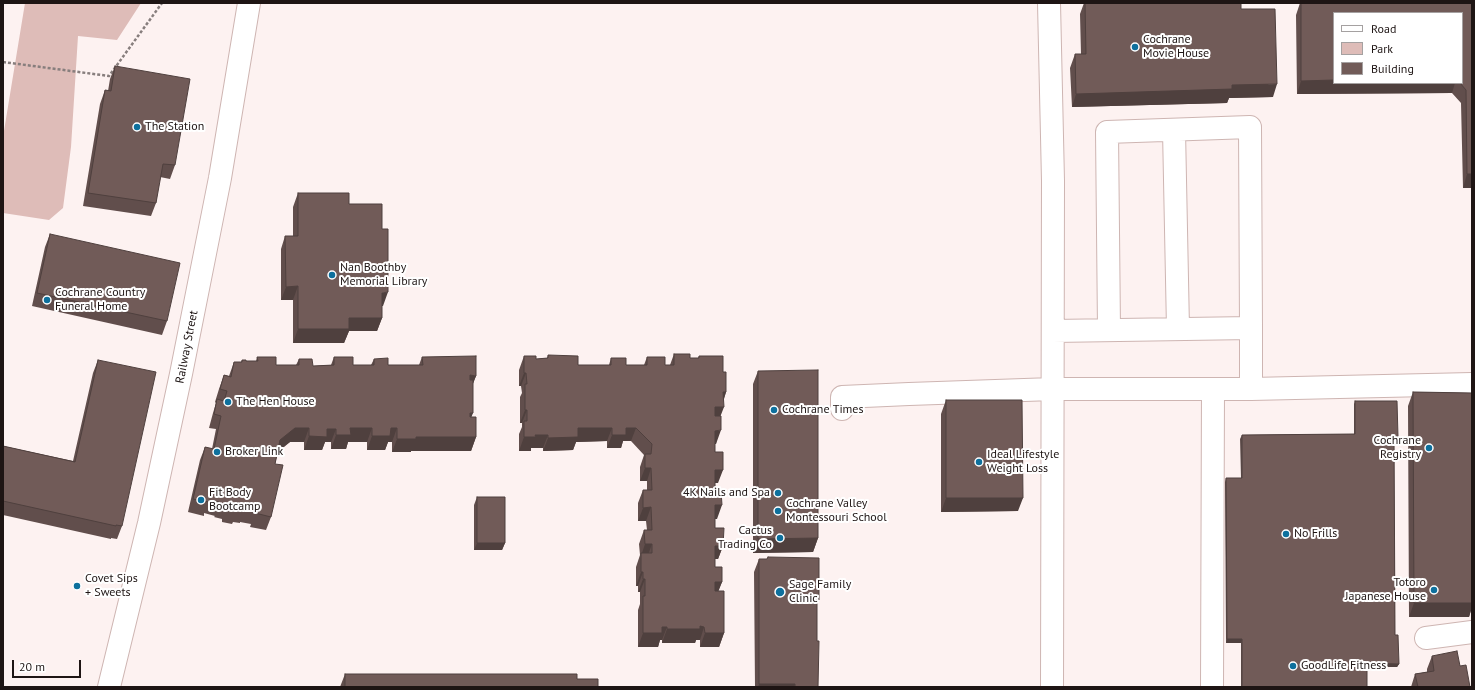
<!DOCTYPE html>
<html>
<head>
<meta charset="utf-8">
<style>
	body { margin:0 }
	#map { position:relative; width:1475px; height:690px; overflow:hidden; background:#fdf2f1; font-family:"PT Sans",sans-serif }
	canvas { display:block }
	.frame { position:absolute; inset:0; border:4px solid #1e1514; pointer-events:none }
	.legend { position:absolute; left:1333px; top:12px; width:130px; height:72px; box-sizing:border-box; background:#fff; border:1px solid #a5a1a1; margin:0; padding:5px 7px; list-style:none; font-size:12px; color:#1e1514 }
	.legend li { display:flex; align-items:center; gap:8px; height:20px }
	.legend b { width:20px; border:1px solid #a5a1a1 }
	.scale { position:absolute; left:12px; top:660px; width:69px; height:18px; box-sizing:border-box; border:2px solid #1e1514; border-top:0; padding-left:5px; font-size:12px; line-height:14px; white-space:nowrap; color:#1e1514; -webkit-text-stroke:3px #fff; paint-order:stroke }
</style>
</head>
<body>
<div id="map">
<canvas width="1475" height="690"></canvas>
<div class="frame"></div>
<ul class="legend">
<li><b style="height:5px;background:#fff"></b>Road</li>
<li><b style="height:11px;background:#debcb8"></b>Park</li>
<li><b style="height:11px;background:#715b58"></b>Building</li>
</ul>
<div class="scale">20 m</div>
</div>
<script>
const g = document.querySelector('canvas').getContext('2d');
g.lineJoin = 'round';
function fill(path, color) { g.fillStyle = color; g.fill(path, 'evenodd'); }
const shape = rows => new Path2D(rows.map(r => 'M' + r).join(''));
function strokePath(path, color, width, dash) { g.strokeStyle = color; g.lineWidth = width; g.lineCap = dash ? 'butt' : 'round'; g.setLineDash(dash || []); g.stroke(path); }
function write(font, color, halo, rows, align = 'center') {
  g.font = font + ' "PT Sans",sans-serif'; g.lineWidth = 4; g.setLineDash([]); g.textBaseline = 'middle'; g.strokeStyle = halo; g.fillStyle = color; for (const [text, x, y, turn = 0] of rows) {
    g.save(); g.translate(x, y); g.rotate((+turn || 0) * Math.PI / 180); g.textAlign = isNaN(turn) ? turn : align; if (halo) g.strokeText(text, 0, 0); g.fillText(text, 0, 0); g.restore();
  }
}
fill(shape([
	[25,3,141,3,117,40,78,36,71,147,63,208,49,220,3,213,3,137]
]), '#debcb8');
const minor = shape([
	[1049,3,1053,181,1052,687],
	[1174,130,1178,329],
	[1251,328,1251,389],
	[1053,331,1251,328,1250,127,1107,132,1109,330],
	[842,409,842,397,909,394,1053,389,1251,389,1472,384],
	[1426,638,1472,632],
	[109,687,149,523,181,374,220,178,249,3],
	[1212,687,1213,389]
]);
strokePath(minor, '#ceb5b2', 24);
strokePath(shape([
	[3,62,109,76,162,3]
]), '#877e7d', 2.5, [3, 2]);
strokePath(minor, '#fff', 22);
fill(shape([
	[1084,3,1241,9,1273,97,1229,98,1227,103,1072,107,1070,68,1075,54,1081,54,1080,14],
	[1300,3,1472,3,1472,188,1463,188,1461,103,1452,93,1297,94,1296,15],
	[1462,13,1462,83,1334,83],
	[115,66,175,165,170,179,160,177,156,203,151,216,83,206,100,104,105,90,108,91,110,79],
	[298,193,349,204,383,306,382,306,382,318,377,331,349,331,344,343,293,343,293,300,281,300,281,249,285,236,293,236,293,207],
	[50,234,167,321,162,335,32,306,45,247],
	[674,354,690,358,698,358,699,356,723,372,726,392,723,401,720,416,716,444,715,444,715,452,718,483,715,483,717,519,715,519,715,528,723,546,718,559,715,559,715,567,722,582,718,591,724,633,719,647,700,647,700,640,696,640,695,643,662,643,662,640,660,640,658,647,638,647,638,610,640,604,640,592,638,592,638,586,636,586,636,567,640,555,639,544,644,530,647,530,646,521,638,521,638,503,643,490,647,490,647,481,640,481,640,467,644,455,631,441,623,441,621,448,607,448,607,441,576,442,573,450,543,451,543,448,531,448,531,451,519,451,519,434,522,427,522,423,520,423,520,397,522,393,521,386,519,386,519,370,524,356,536,359,547,358,548,355,578,365,609,365,611,358,626,365,644,365,647,357,665,365,670,365],
	[257,357,276,365,296,365,299,359,313,366,331,365,334,357,353,365,371,365,374,359,388,365,419,365,422,357,476,376,473,383,471,417,476,437,471,451,411,451,411,452,392,452,392,442,388,442,385,450,367,450,367,442,348,442,346,449,331,449,331,442,325,442,322,450,304,450,304,442,290,442,278,452,275,464,271,517,266,530,250,527,251,524,240,522,240,523,233,522,232,524,222,522,222,519,214,517,215,516,204,513,204,516,188,512,200,460,205,447,212,449,216,429,209,428,213,413,216,403,215,402,219,389,224,375,229,376,234,362,241,362,242,360,246,361,256,361],
	[98,360,122,526,117,539,111,538,111,539,3,515,3,446,73,461,93,373],
	[758,371,818,538,813,552,753,553,753,384],
	[1413,392,1472,393,1472,607,1469,617,1409,617,1408,406],
	[946,400,1018,511,941,512,941,414],
	[1355,401,1398,437,1397,440,1394,441,1395,635,1399,664,1397,667,1367,667,1367,687,1241,687,1241,643,1226,643,1225,482,1226,478,1241,478,1240,439,1242,435,1354,434,1354,404],
	[477,497,505,543,502,550,474,550,474,505],
	[768,557,817,606,817,641,818,687,755,687,754,572,759,559,767,559],
	[1432,656,1460,666,1470,687,1411,687,1415,674,1427,672,1427,669],
	[345,674,577,679,598,687,340,687]
]), '#614e4c');
fill(shape([
	[1334,80,1334,83,1455,83,1452,93,1297,94,1301,81],
	[1277,84,1273,97,1229,98,1227,103,1072,107,1076,94,1232,85],
	[1467,174,1472,174,1472,188,1463,188],
	[298,286,293,300,281,300,286,287],
	[388,292,383,306,378,306,382,293],
	[349,318,382,318,377,331,349,331,344,343,293,343,298,329],
	[524,373,526,373,521,386,519,386],
	[470,375,476,376,471,389],
	[723,392,726,392,722,406],
	[715,407,724,407,719,420,710,421],
	[525,410,527,410,522,423,520,423],
	[470,413,473,413,468,426],
	[295,428,309,428,304,442,290,442,275,453,280,440],
	[350,428,372,428,367,442,348,442,346,449,331,449,336,435],
	[391,428,397,428,392,442,388,442,385,450,367,450,372,436],
	[578,428,612,428,607,441,576,442,573,450,543,451,548,438],
	[626,428,636,428,631,441,623,441,621,448,607,448,612,435],
	[327,429,336,429,331,442,325,442,322,450,304,450,309,436],
	[721,430,716,444,710,444,715,431],
	[535,435,548,435,543,448,531,448,531,451,519,451,524,437],
	[416,437,476,437,471,451,411,451,411,452,392,452,397,439],
	[1394,437,1398,437,1397,440,1392,441],
	[645,468,651,468,647,481,640,481],
	[715,470,723,470,718,483,710,483],
	[946,498,1023,498,1018,511,941,512],
	[715,505,722,505,717,519,710,519],
	[651,507,646,521,638,521,643,508],
	[818,538,813,552,753,553,758,539],
	[477,543,505,543,502,550,474,550],
	[645,544,652,544,647,558,641,556],
	[715,546,723,546,718,559,710,559],
	[641,572,643,572,638,586,636,586],
	[643,579,645,579,640,592,638,592],
	[715,582,722,582,717,595,710,595],
	[1414,603,1472,603,1472,607,1469,617,1409,617],
	[700,626,704,627,700,640,696,640,695,643,662,643,667,629],
	[662,627,667,627,662,640,660,640,658,647,638,647,643,633],
	[705,633,724,633,719,647,700,647],
	[1227,639,1242,639,1241,643,1226,643],
	[1367,663,1399,664,1397,667,1366,667],
	[759,684,795,684,794,687,758,687]
]), '#4f403e');
const building = shape([
	[1085,3,1241,3,1241,9,1275,9,1277,84,1232,85,1232,89,1076,94,1075,54,1086,54,1085,3],
	[1301,3,1472,3,1472,174,1467,174,1466,90,1460,83,1462,83,1462,13,1334,13,1334,80,1301,81,1301,3],
	[115,66,190,79,175,165,163,164,156,203,88,193,105,90,111,91,115,66],
	[298,193,349,193,349,204,382,204,382,229,388,229,388,292,382,293,382,318,349,318,349,329,298,329,298,286,286,287,285,236,298,236,298,193],
	[50,234,180,263,167,321,37,293,50,234],
	[674,354,690,354,690,358,699,358,699,356,723,356,723,372,726,372,726,392,723,392,724,407,715,407,715,416,721,416,721,430,715,431,715,452,723,452,723,470,715,470,715,491,721,491,722,505,715,505,715,528,724,528,723,546,715,546,715,567,722,567,722,582,715,582,715,591,724,591,724,633,705,633,704,627,700,626,700,629,667,629,667,627,662,627,662,633,643,633,643,596,645,596,645,579,643,579,643,572,641,572,641,553,652,553,652,544,645,544,644,530,652,530,651,507,643,508,643,490,652,490,651,468,645,468,645,454,651,454,652,444,636,428,626,428,626,435,612,435,612,428,578,428,578,437,548,438,548,435,535,435,536,437,524,437,524,421,527,421,527,410,525,410,525,384,527,384,526,373,524,373,524,356,536,356,536,359,548,358,548,355,578,356,578,365,611,365,611,358,626,358,626,365,647,365,647,357,665,357,665,365,674,365,674,354],
	[476,356,476,376,470,375,470,380,473,380,473,413,470,413,470,417,476,417,476,437,416,437,416,439,397,439,397,428,391,428,390,436,372,436,372,428,350,428,351,435,336,435,336,429,327,429,327,437,309,436,309,428,295,428,280,440,275,464,283,465,271,517,255,513,256,511,245,508,245,510,237,508,237,511,227,508,227,506,219,504,219,502,209,500,209,502,193,499,205,447,214,449,221,416,214,414,217,399,224,401,227,391,220,389,224,375,231,377,234,362,242,362,242,360,246,360,246,361,258,361,257,357,276,357,276,365,299,365,299,359,312,359,313,366,334,365,334,357,353,357,353,365,374,365,374,359,388,358,388,365,423,365,422,357,476,356],
	[98,360,156,372,122,526,116,525,116,526,3,501,3,446,75,462,98,360],
	[818,370,818,538,758,539,758,371,818,370],
	[1413,392,1472,393,1472,603,1414,603,1413,392],
	[946,400,1022,400,1023,498,946,498,946,400],
	[1355,401,1397,401,1398,437,1394,437,1395,635,1398,635,1399,664,1367,663,1367,687,1242,687,1242,639,1227,639,1226,478,1242,478,1242,435,1355,434,1355,401],
	[477,497,505,497,505,543,477,543,477,497],
	[768,557,819,558,819,600,817,600,817,641,819,641,818,687,795,687,795,684,759,684,759,559,767,559,768,557],
	[1457,651,1460,666,1466,665,1470,687,1418,687,1415,674,1434,671,1432,656,1457,651],
	[345,674,577,674,577,679,598,679,598,687,345,687,345,674]
]);
fill(building, '#715b58');
strokePath(building, '#4f403e', 1);
for (const [x, y, r, color] of [
	[1135,47,4,"#0d709d"],
	[137,127,4,"#0d709d"],
	[332,275,4,"#0d709d"],
	[47,300,4,"#0d709d"],
	[228,402,4,"#0d709d"],
	[774,410,4,"#0d709d"],
	[1429,448,4,"#0d709d"],
	[217,452,4,"#0d709d"],
	[979,462,4,"#0d709d"],
	[778,493,4,"#0d709d"],
	[201,500,4,"#0d709d"],
	[778,511,4,"#0d709d"],
	[1286,534,4,"#0d709d"],
	[780,538,4,"#0d709d"],
	[77,586,4,"#0d709d"],
	[1434,590,4,"#0d709d"],
	[780,592,5,"#0d709d"],
	[1293,666,4,"#0d709d"]
]) { const dot = new Path2D(); dot.arc(x, y, r, 0, 2 * Math.PI); g.fillStyle = color; g.fill(dot); strokePath(dot, '#fff', 1.5); }
write('12px', '#1e1514', '#fff', [
	["Cochrane",1143,40],
	["Movie House",1143,54],
	["The Station",145,127],
	["Nan Boothby",340,268],
	["Memorial Library",340,282],
	["Cochrane Country",55,293],
	["Funeral Home",55,307],
	["The Hen House",236,402],
	["Cochrane Times",782,410],
	["Cochrane",1421,441,"right"],
	["Registry",1421,455,"right"],
	["Broker Link",225,452],
	["Ideal Lifestyle",987,455],
	["Weight Loss",987,469],
	["Fit Body",209,493],
	["Bootcamp",209,507],
	["4K Nails and Spa",770,493,"right"],
	["Cochrane Valley",786,504],
	["Montessouri School",786,518],
	["Cactus",772,531,"right"],
	["Trading Co",772,545,"right"],
	["No Frills",1294,534],
	["Covet Sips",85,579],
	["+ Sweets",85,593],
	["Totoro",1426,583,"right"],
	["Japanese House",1426,597,"right"],
	["Sage Family",789,585],
	["Clinic",789,599],
	["GoodLife Fitness",1301,666]
], 'left');
write('12px', '#1e1514', '#fff', [
	["Railway Street",187,347,-79]
]);
</script>
</body>
</html>
